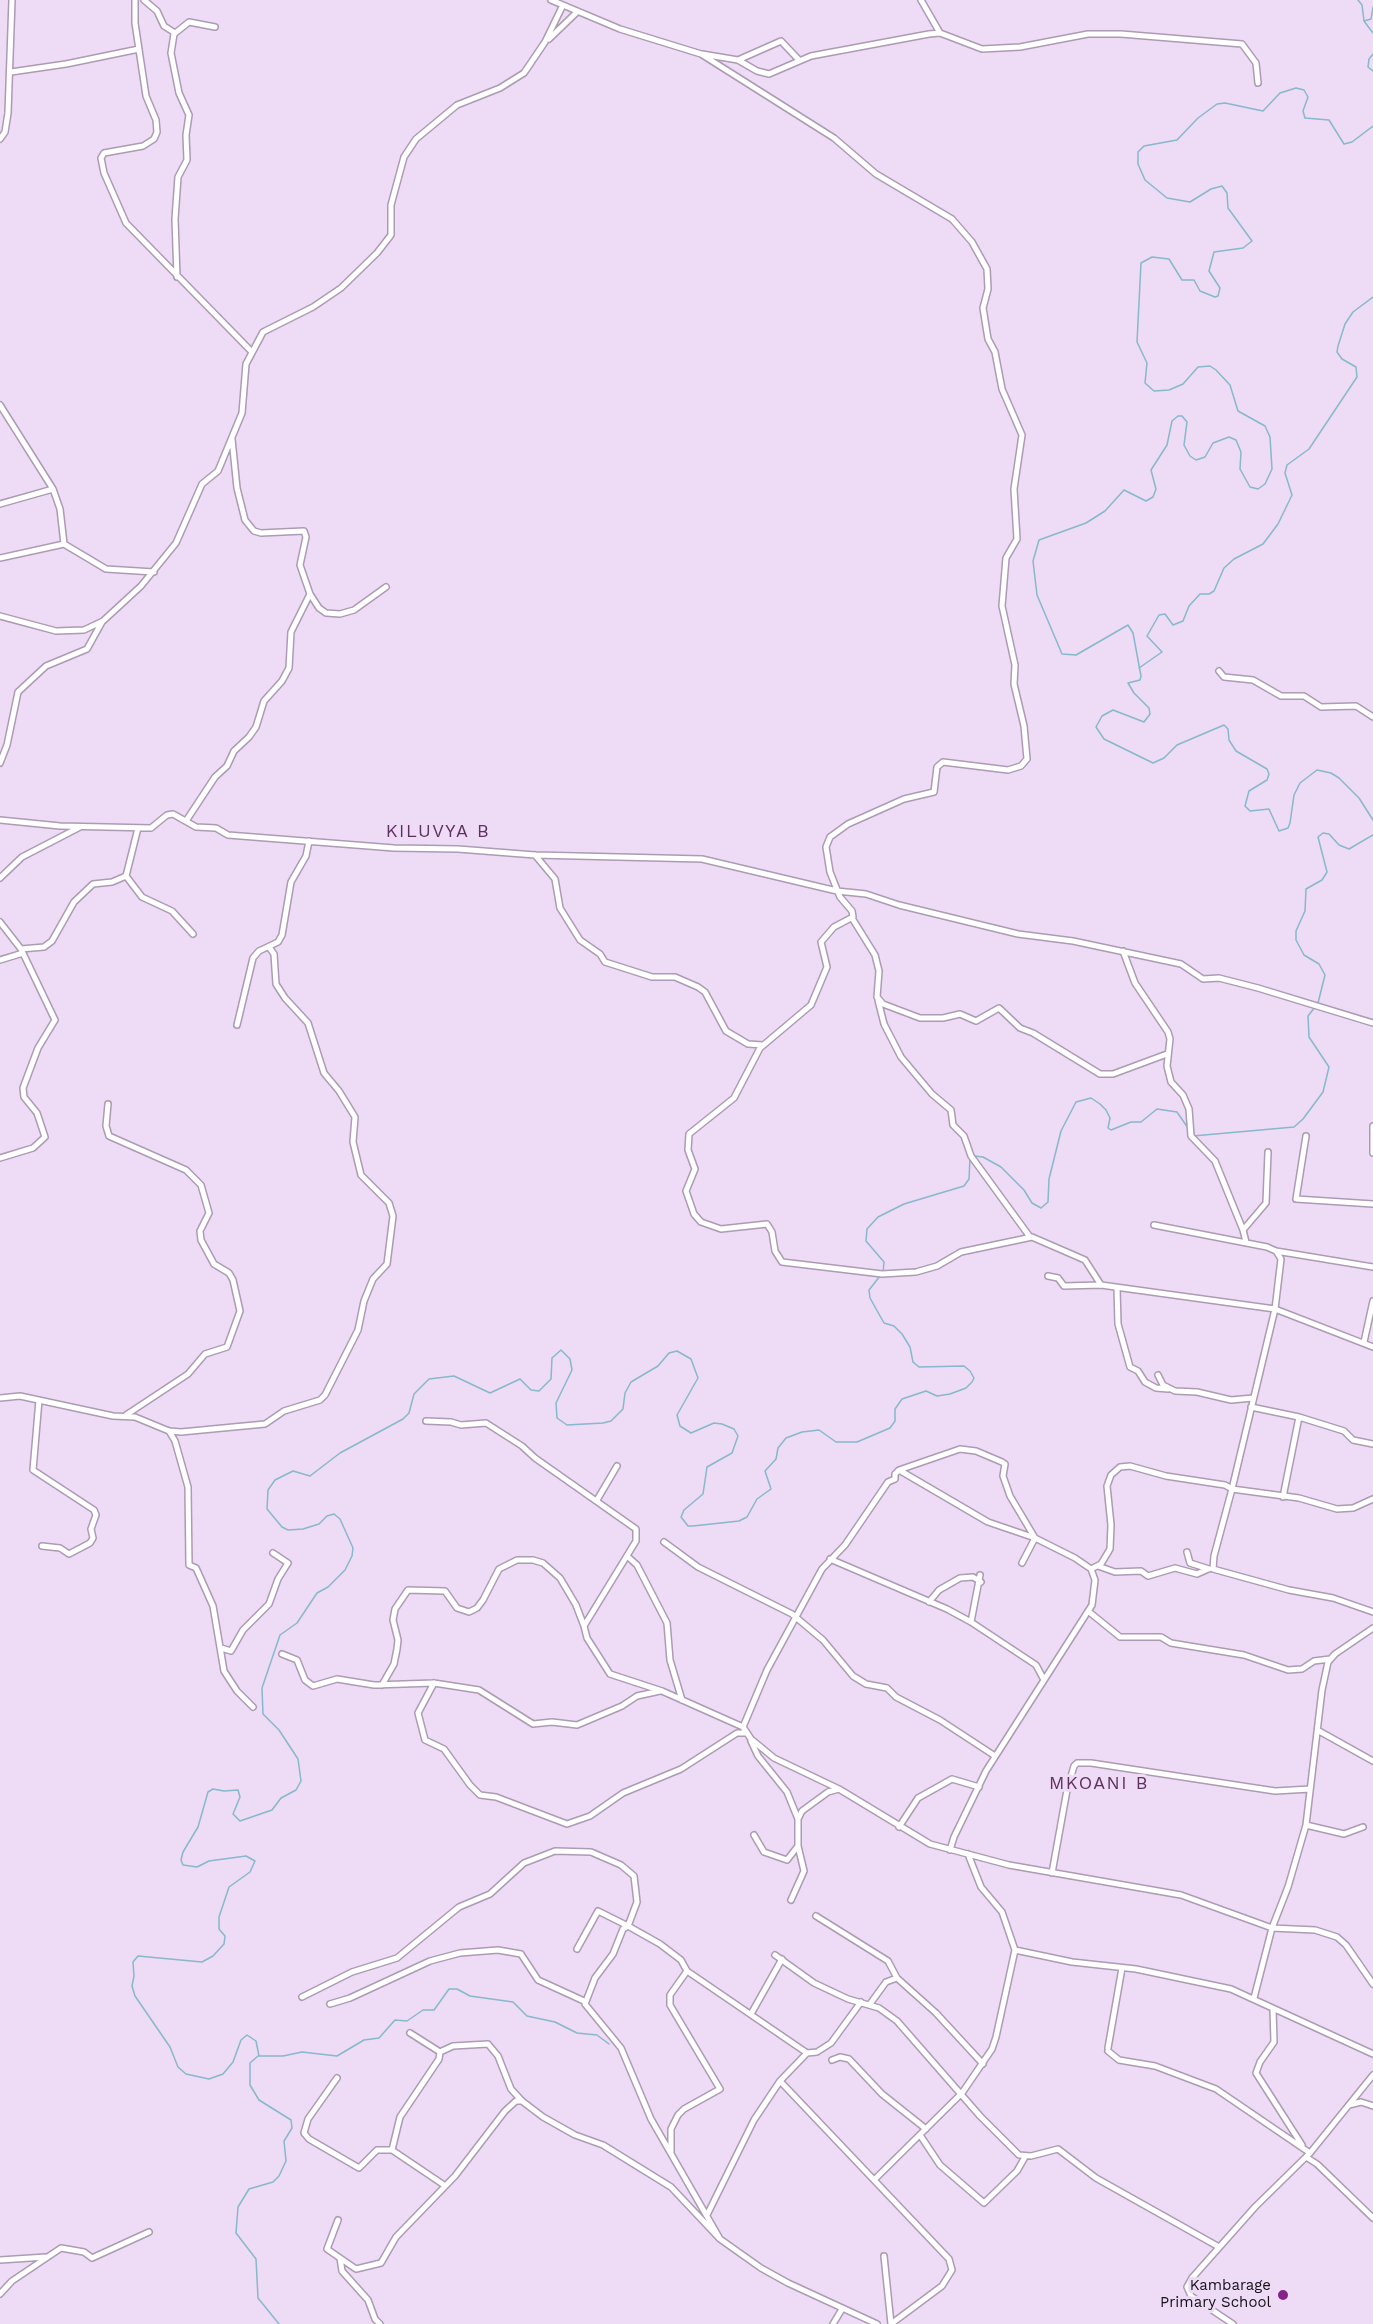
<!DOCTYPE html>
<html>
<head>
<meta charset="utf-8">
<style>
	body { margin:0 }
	canvas { display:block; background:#eedbf5 }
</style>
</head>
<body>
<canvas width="1373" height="2324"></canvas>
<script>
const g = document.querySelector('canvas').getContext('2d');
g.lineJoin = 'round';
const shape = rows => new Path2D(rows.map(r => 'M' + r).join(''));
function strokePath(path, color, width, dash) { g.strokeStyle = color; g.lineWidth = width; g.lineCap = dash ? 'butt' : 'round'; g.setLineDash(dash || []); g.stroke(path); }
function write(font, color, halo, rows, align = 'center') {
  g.font = font + ' "Work Sans",sans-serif'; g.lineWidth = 6; g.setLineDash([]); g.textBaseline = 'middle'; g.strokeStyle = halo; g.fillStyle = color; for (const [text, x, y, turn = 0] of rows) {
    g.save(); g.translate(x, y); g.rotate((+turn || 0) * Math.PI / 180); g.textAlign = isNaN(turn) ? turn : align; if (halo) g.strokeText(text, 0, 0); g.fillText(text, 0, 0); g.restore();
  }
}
strokePath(shape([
	[1358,0,1362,5,1364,21,1373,33],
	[1364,21,1371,19,1373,7],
	[1373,54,1369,59,1368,67,1373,71],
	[1373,126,1352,142,1344,144,1329,120,1305,118,1303,111,1308,97,1304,90,1296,88,1280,93,1263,111,1225,103,1217,104,1198,118,1177,140,1144,146,1138,152,1138,164,1145,180,1167,198,1190,202,1211,189,1222,186,1227,193,1228,208,1252,241,1243,248,1214,252,1209,271,1220,288,1218,296,1215,297,1200,291,1194,280,1182,280,1169,259,1152,257,1141,263,1137,342,1147,363,1145,383,1154,391,1169,390,1183,384,1198,367,1210,366,1216,370,1230,385,1238,411,1265,426,1270,437,1272,469,1265,484,1258,489,1250,487,1240,469,1241,452,1236,440,1229,437,1213,443,1205,457,1196,460,1190,456,1184,445,1187,422,1182,416,1178,416,1172,421,1167,445,1151,470,1156,489,1153,497,1146,501,1124,490,1105,511,1086,523,1039,540,1033,561,1037,595,1062,654,1076,655,1128,625,1133,633,1141,676,1140,680,1128,683,1134,693,1149,708,1150,714,1144,722,1113,710,1102,716,1096,727,1104,739,1153,763,1164,758,1177,745,1224,725,1228,729,1229,740,1236,751,1267,769,1269,774,1267,780,1249,791,1245,806,1250,811,1269,809,1279,831,1288,828,1290,823,1294,795,1300,783,1317,770,1331,773,1339,778,1359,798,1373,820],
	[1139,668,1162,652,1147,636,1159,615,1165,614,1173,625,1183,621,1189,606,1200,594,1209,594,1214,591,1224,568,1234,559,1263,544,1278,524,1292,495,1285,473,1287,465,1309,449,1357,377,1356,367,1342,359,1337,352,1338,346,1345,324,1353,312,1373,297],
	[1318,1003,1325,975,1319,964,1304,955,1296,940,1296,931,1305,911,1306,889,1322,880,1327,872,1318,837,1323,833,1329,834,1339,845,1349,849,1373,835],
	[1193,1136,1294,1127,1303,1119,1323,1092,1329,1067,1309,1037,1308,1016,1315,1007],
	[974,1156,983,1157,1001,1167,1024,1190,1032,1203,1041,1208,1048,1202,1049,1179,1061,1131,1076,1102,1091,1098,1100,1104,1106,1110,1110,1118,1108,1128,1111,1130,1131,1122,1141,1122,1157,1109,1177,1112,1188,1128],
	[883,1273,884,1262,866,1241,867,1229,878,1217,904,1204,964,1186,969,1179,970,1158],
	[258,2056,250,2063,250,2085,259,2100,291,2120,292,2128,284,2141,286,2161,279,2176,273,2182,249,2189,238,2207,236,2233,256,2259,258,2298,279,2324],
	[259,2056,256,2041,247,2035,241,2040,233,2062,223,2074,209,2079,186,2074,178,2067,170,2047,135,1996,132,1986,134,1976,133,1962,138,1956,202,1962,213,1956,224,1944,225,1936,219,1929,219,1917,229,1887,250,1872,255,1861,246,1856,209,1861,197,1867,183,1865,181,1860,183,1852,198,1827,208,1792,213,1789,224,1791,238,1790,240,1797,233,1814,240,1821,272,1810,281,1798,296,1790,301,1781,298,1759,279,1730,263,1714,262,1688,280,1635,297,1623,317,1593,328,1587,345,1570,352,1556,353,1548,340,1519,334,1514,327,1516,319,1524,303,1529,288,1530,282,1527,267,1509,268,1490,275,1480,293,1471,310,1476,340,1453,403,1419,409,1413,414,1394,429,1379,454,1376,490,1393,520,1379,531,1390,539,1391,551,1379,552,1358,561,1350,570,1359,572,1370,556,1403,557,1418,567,1425,603,1423,611,1421,623,1409,625,1393,631,1382,658,1366,669,1353,677,1351,691,1359,698,1378,677,1415,680,1426,691,1433,714,1423,722,1424,734,1429,738,1436,732,1453,707,1467,703,1494,684,1510,681,1517,688,1526,693,1526,739,1521,747,1517,757,1499,771,1489,765,1471,776,1459,778,1448,786,1438,802,1432,819,1430,836,1442,857,1442,890,1428,895,1421,895,1409,902,1399,926,1391,937,1396,950,1394,966,1388,972,1382,974,1378,970,1371,964,1366,919,1367,913,1362,910,1347,902,1334,894,1326,884,1323,870,1298,869,1290,880,1276],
	[260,2056,283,2056,302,2052,337,2056,364,2040,379,2038,395,2020,407,2021,423,2010,434,2010,449,1989,457,1989,470,1996,513,2002,527,2016,555,2022,577,2033,597,2035,609,2044]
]), '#87b8cb', 1.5);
const minor = shape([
	[135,0,135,23,146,96,156,120,157,132,154,139,143,146,104,153,101,158,104,173,126,223,251,351],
	[144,0,157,11,164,26,175,33],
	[551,0,620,29,701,54,834,138,876,174,952,219,972,242,987,269,988,289,983,308,988,339,995,352,1002,389,1022,435,1014,489,1017,539,1006,558,1002,606,1015,665,1014,684,1024,726,1027,759,1021,766,1008,770,943,762,937,767,934,792,904,799,848,824,830,837,826,847,830,872,840,897,852,911,853,917,834,927,821,942,827,967,811,1005,760,1048,734,1098,689,1134,688,1150,695,1169,686,1191,694,1214,701,1222,721,1229,767,1224,772,1232,775,1251,782,1262,882,1274,916,1272,937,1266,961,1252,1032,1237,1085,1260,1101,1285,1275,1309,1373,1347],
	[921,0,940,33],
	[549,39,577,12],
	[702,54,738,60,757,71,769,74,811,56,929,34,940,33,982,49,1020,47,1088,34,1121,34,1242,44,1256,63,1258,83],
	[738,60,781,41,799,60],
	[11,72,66,64,139,49],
	[0,139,5,132,8,113,12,0],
	[177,277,175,219,178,177,187,160,186,135,189,115,179,93,171,53,174,34,189,22,215,27],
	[0,405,53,489,60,509,64,544],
	[232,439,237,488,245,520,254,531,261,533,304,531,306,537,300,565,310,594,319,608,326,613,340,614,354,610,386,587],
	[0,504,53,489],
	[0,558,64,544,106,569,154,572],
	[0,616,56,631,84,630,103,621,141,586,176,543,202,484,218,471,242,413,246,364,263,332,313,307,341,288,377,253,391,235,391,205,404,157,416,139,457,105,500,88,524,73,545,42,562,7],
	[1219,671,1224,677,1253,680,1281,696,1304,696,1321,707,1356,706,1373,717],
	[0,763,7,745,18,692,46,666,87,649,102,622],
	[0,820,60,826,151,828,167,815,173,814,196,827,216,828,228,835,394,848,458,849,535,855,702,859,837,891,866,894,899,905,1018,934,1073,941,1181,964,1203,979,1219,978,1258,988,1373,1023],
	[186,821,215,777,227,766,234,751,249,737,256,727,264,701,282,681,289,668,291,632,310,594],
	[138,828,126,876,142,897,172,911,193,934],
	[535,855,555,879,560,908,580,940,600,954,605,962,652,977,675,977,698,987,705,992,726,1031,748,1044,763,1045],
	[0,878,22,857,80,827],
	[852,918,875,955,879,971,877,997,883,1004,920,1018,943,1018,960,1014,976,1021,999,1008,1020,1028,1033,1033,1100,1074,1113,1074,1167,1054],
	[0,922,21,949,55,1020,38,1048,23,1088,24,1097,37,1113,45,1137,33,1148,0,1158],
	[21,949,44,947,52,941,74,902,93,884,112,882,126,876],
	[1123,951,1135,983,1168,1032,1170,1039,1167,1066,1171,1082,1183,1095,1189,1109,1191,1136,1215,1161,1243,1230],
	[0,960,23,953],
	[878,1000,884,1024,901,1057,932,1094,951,1110,953,1125,964,1136,971,1156,1030,1237],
	[237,1025,253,958,259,951,278,942,282,935,291,882,306,856,309,841],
	[108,1104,106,1126,109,1136,186,1170,201,1185,209,1213,200,1231,201,1240,214,1264,229,1273,233,1280,240,1311,227,1347,205,1354,188,1374,126,1415],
	[1373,1126,1373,1153],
	[1306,1136,1296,1199,1373,1204],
	[1154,1225,1267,1247,1276,1251,1281,1259,1275,1309,1232,1489,1299,1498,1337,1509,1353,1508,1373,1499],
	[1246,1242,1243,1230,1266,1203,1268,1152],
	[1276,1251,1373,1267],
	[1048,1276,1058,1278,1064,1286,1101,1285],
	[1117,1288,1118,1324,1130,1367,1138,1371,1145,1382,1156,1388,1168,1389],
	[1364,1342,1373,1301],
	[1158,1375,1163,1385,1175,1391,1197,1392,1231,1400,1253,1398],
	[0,1398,20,1396,113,1416,135,1417,169,1431,181,1432,265,1424,284,1411,320,1400,325,1395,358,1330,364,1301,373,1279,387,1264,393,1216,389,1203,361,1175,353,1142,355,1117,339,1091,324,1073,308,1023,285,998,276,984,274,954,269,947],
	[39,1400,33,1470,94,1510,96,1515,91,1529,93,1538,90,1543,69,1554,60,1548,42,1546],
	[1251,1407,1299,1417,1344,1431,1353,1440,1373,1444],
	[426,1421,451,1422,461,1425,486,1423,522,1446,535,1458,636,1529,636,1541,584,1626,587,1638,610,1674,662,1691,743,1727,751,1739,774,1758,839,1789,930,1844,1009,1865,1181,1895,1272,1928,1315,1930,1337,1937,1346,1945,1373,1984],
	[169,1431,175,1441,188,1487,189,1565,196,1568,213,1606,224,1671,237,1691,253,1707],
	[899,1470,960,1449,976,1451,1002,1462,1005,1464,1003,1476,1010,1496,1035,1538,1022,1563],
	[1283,1497,1299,1417],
	[597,1500,617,1466],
	[664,1542,698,1567,792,1614,823,1640,853,1676,866,1684,887,1688,896,1697,940,1720,995,1756],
	[1187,1552,1190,1563,1209,1569],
	[627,1556,637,1565,667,1623,670,1660,682,1700],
	[830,1559,947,1609,971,1622,1036,1665,1043,1678],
	[1098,1566,1115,1572,1141,1571,1148,1576,1175,1568,1197,1574,1208,1569],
	[929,1602,939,1590,960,1578,973,1577,981,1582],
	[1088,1611,1120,1637,1161,1637,1171,1643,1244,1655,1288,1670,1302,1669,1314,1661,1330,1659],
	[971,1622,980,1575],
	[221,1648,231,1651,243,1630,269,1604,278,1579,288,1563,273,1553],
	[282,1654,297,1660,305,1680,313,1686,337,1679,374,1685,434,1683,479,1690,533,1724,552,1722,577,1725,622,1706,637,1696,660,1691],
	[434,1683,418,1713,425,1740,444,1749,470,1785,480,1795,496,1797,567,1824,590,1816,623,1793,681,1769,737,1733,745,1733],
	[382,1685,394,1664,397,1649,398,1640,393,1620,395,1609,408,1590,445,1591,457,1608,469,1612,477,1608,483,1600,499,1569,517,1560,533,1560,543,1563,560,1578,576,1605,584,1626],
	[743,1727,767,1670,822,1569,845,1545,888,1482,895,1479,895,1474,899,1470,988,1522,1035,1538,1075,1558,1091,1569,1101,1564,1110,1549,1111,1525,1107,1486,1111,1475,1120,1467,1130,1466,1166,1476,1225,1485,1232,1489,1214,1556,1213,1569,1289,1590,1333,1598,1373,1612],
	[1319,1731,1373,1761],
	[751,1741,758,1756,787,1792,798,1819],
	[1306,1825,1344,1834,1363,1827],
	[899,1827,918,1798,952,1779,979,1787],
	[754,1835,764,1852,787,1860,798,1846,798,1819,802,1811,828,1792,839,1789],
	[950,1850,954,1837,986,1771,1092,1605,1095,1580,1091,1569],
	[1052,1873,1067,1790,1074,1766,1077,1763,1091,1763,1275,1791,1310,1789],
	[791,1900,804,1871,798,1846],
	[816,1916,888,1961,897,1978],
	[1015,1950,1072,1962,1136,1969,1231,1989,1373,2054],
	[775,1955,814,1983,848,1999,879,2008,897,2021,980,2116,1019,2155,1031,2156,1058,2149,1096,2178,1219,2247],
	[302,1997,352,1972,397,1958,459,1907,490,1894,524,1863,555,1851,591,1852,621,1865,634,1876,637,1902,628,1926,598,1911,577,1949],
	[1254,1998,1272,1928,1288,1887,1306,1825,1322,1690,1328,1662,1335,1654,1373,1628],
	[330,2004,350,1998,430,1961,460,1953,498,1950,521,1954,538,1980,584,2001],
	[870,2004,886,1982,897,1978,936,2013,983,2064],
	[1273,2009,1274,2042,1260,2062,1256,2073,1302,2145],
	[751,2014,782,1959],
	[410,2033,440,2052,453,2046,488,2044,498,2056,511,2089,522,2101,543,2117,575,2135,603,2145,671,2187,720,2239,761,2268,788,2283,877,2324],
	[1108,2048,1122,1968],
	[1108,2051,1119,2060,1155,2066,1216,2089,1310,2153],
	[832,2060,840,2057,849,2059,882,2094,926,2129],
	[337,2078,308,2119,304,2133,309,2139,359,2168,377,2150,392,2150,444,2185],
	[780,2081,949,2259,952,2270,942,2286,891,2324],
	[1349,2105,1361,2102,1373,2106],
	[920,2135,940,2165,984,2203,1017,2171,1025,2157],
	[392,2150,400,2117,439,2059,440,2052],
	[671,2152,671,2129,678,2115,684,2109,720,2089,670,2005,670,1995,687,1971],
	[1306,2157,1317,2164,1373,2218],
	[875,2179,962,2093,992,2049,996,2037,1015,1950,1002,1912,981,1887,968,1854],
	[707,2215,754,2120,780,2081,807,2053],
	[338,2220,327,2249,340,2258,342,2271,368,2300,375,2319,380,2324],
	[720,2239,651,2119,621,2048,585,2004,595,1978,613,1954,623,1929,628,1926,660,1944,681,1960,687,1971,807,2053,817,2052,831,2043,861,2002],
	[884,2256,891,2324],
	[340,2258,356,2269,381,2263,396,2237,455,2176,505,2111,516,2101,522,2101],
	[0,2260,46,2257],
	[0,2294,12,2281,61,2248,84,2252,92,2258,149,2232],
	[833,2324,842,2309],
	[1233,2324,1191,2296,1187,2287,1192,2278,1255,2207,1310,2153,1373,2075]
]);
strokePath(minor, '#ad9bb4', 8);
strokePath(minor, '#fff', 5);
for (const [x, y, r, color] of [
	[1283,2295,6,"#85238d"]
]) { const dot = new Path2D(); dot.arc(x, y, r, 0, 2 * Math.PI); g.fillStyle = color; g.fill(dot); strokePath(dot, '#eedbf5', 2); }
write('15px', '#161019', '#eedbf5', [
	["Kambarage",1271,2286],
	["Primary School",1271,2303]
], 'right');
g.letterSpacing = '1.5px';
write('18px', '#5f3062', '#eedbf5', [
	["KILUVYA B",438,832],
	["MKOANI B",1099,1784]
]);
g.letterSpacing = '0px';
</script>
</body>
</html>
